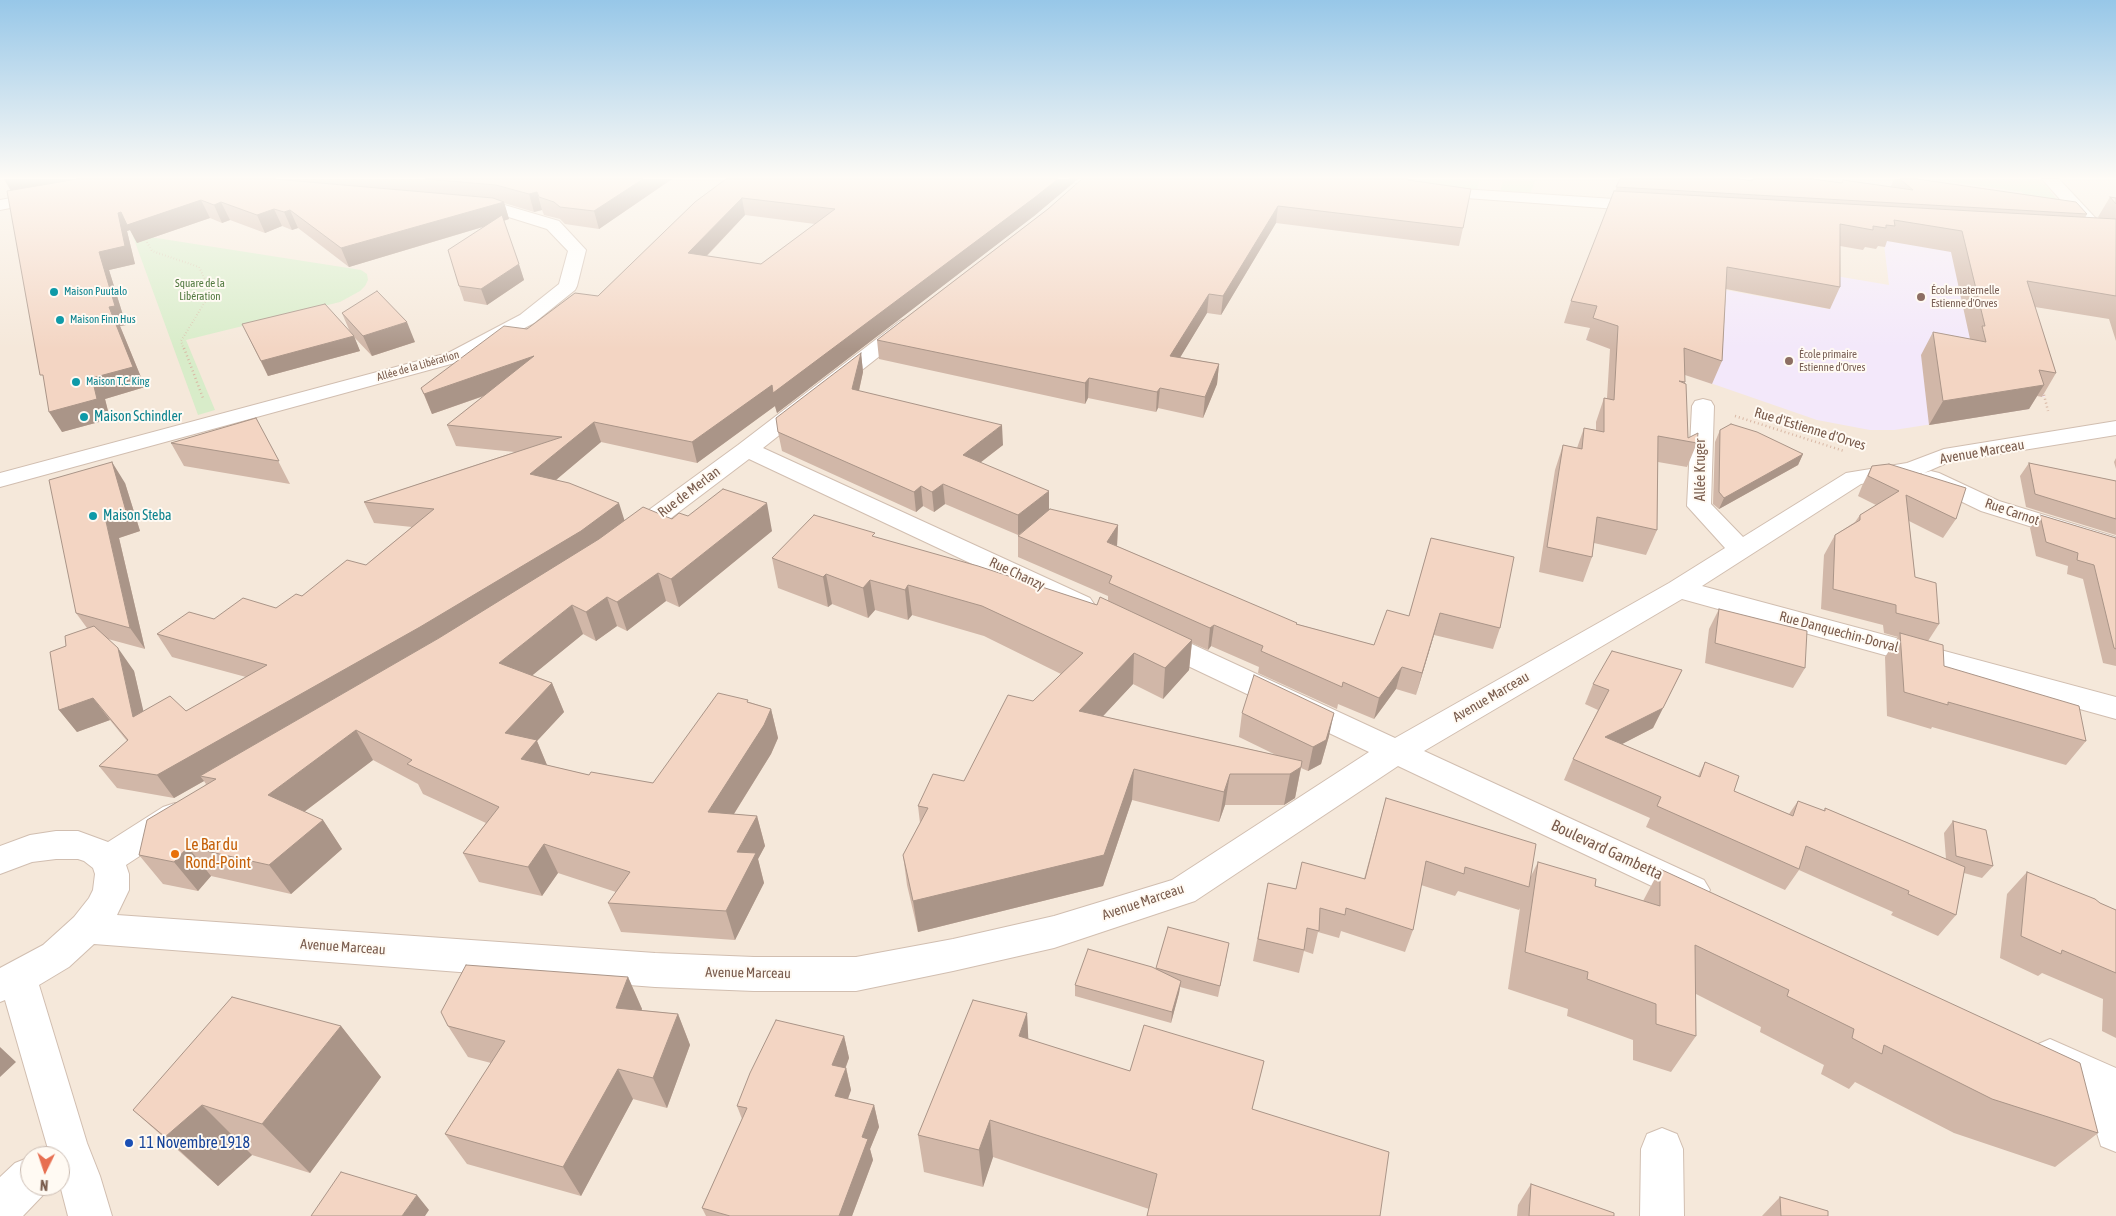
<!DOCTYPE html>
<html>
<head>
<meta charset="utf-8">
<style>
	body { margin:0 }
	#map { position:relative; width:2116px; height:1216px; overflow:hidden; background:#fdf6ec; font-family:"Asap Condensed",sans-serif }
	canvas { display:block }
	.north { position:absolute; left:20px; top:1146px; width:50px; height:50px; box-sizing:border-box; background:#fffaf3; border:1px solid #cabbb1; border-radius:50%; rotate:184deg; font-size:14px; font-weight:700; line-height:20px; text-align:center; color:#7a5c4d }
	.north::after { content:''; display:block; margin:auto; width:18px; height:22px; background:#e76f51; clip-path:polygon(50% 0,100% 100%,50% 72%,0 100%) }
</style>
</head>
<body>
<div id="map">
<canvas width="2116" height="1216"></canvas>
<div class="north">N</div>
</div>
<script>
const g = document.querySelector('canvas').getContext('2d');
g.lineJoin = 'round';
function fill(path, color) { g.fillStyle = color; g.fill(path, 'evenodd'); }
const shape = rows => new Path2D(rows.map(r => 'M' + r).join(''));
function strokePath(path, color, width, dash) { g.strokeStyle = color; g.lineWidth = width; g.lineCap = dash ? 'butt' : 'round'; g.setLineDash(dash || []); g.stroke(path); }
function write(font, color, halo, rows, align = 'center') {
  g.font = font + ' "Asap Condensed",sans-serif'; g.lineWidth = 4; g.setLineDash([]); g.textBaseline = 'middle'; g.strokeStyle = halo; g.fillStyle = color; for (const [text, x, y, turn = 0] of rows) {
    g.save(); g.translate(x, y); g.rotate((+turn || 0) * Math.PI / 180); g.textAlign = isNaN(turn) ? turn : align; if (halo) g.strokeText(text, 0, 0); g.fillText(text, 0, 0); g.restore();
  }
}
fill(shape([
	[0,179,2116,179,2116,1216,0,1216],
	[30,1156,60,1156,60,1186,30,1186]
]), '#f5e8da');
fill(shape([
	[1882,228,1980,232,2045,397,2025,394,2029,409,1894,430,1870,430,1817,420,1586,340,1612,269,1829,309,1830,275,1889,285]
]), '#f3e8fa');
fill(shape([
	[1418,179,1480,179,1477,190,1417,185],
	[1503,179,1536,179,1530,194,1500,192],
	[1932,179,2037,179,2047,187,2075,223,2041,221,2022,192],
	[123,209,150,237,361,270,367,274,368,280,365,286,360,291,340,302,186,340,215,410,198,415]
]), '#d8ecc9');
const minor = shape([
	[1070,179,1096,179,1097,180,1095,183,1089,185,1072,182,1070,179],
	[2042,179,2059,179,2102,225,2105,229,2102,233,2096,234,2090,233,2042,179],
	[1431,187,1645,201,1651,202,1653,206,1651,210,1645,211,1425,195,1423,192,1425,189,1431,187],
	[45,192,51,194,53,197,51,200,0,210,0,200,45,192],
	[471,201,501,204,559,221,586,250,577,286,575,290,534,323,462,361,0,487,0,473,448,353,520,315,559,284,568,251,547,229,499,214,465,210,463,206,465,202,471,201],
	[907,319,914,321,917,325,914,329,763,448,1090,598,1094,604,1090,610,1080,613,1070,610,749,459,638,543,629,545,620,543,616,537,620,531,738,445,900,321,907,319],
	[1703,399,1711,401,1714,406,1711,504,1743,537,1846,473,1907,463,1944,449,2116,421,2116,435,1949,462,1924,473,1931,471,1939,473,1999,501,2116,537,2116,553,1981,511,1923,483,1919,478,1922,473,1861,484,1702,586,2116,697,2116,719,1682,599,1424,751,1704,880,1710,890,1704,900,1692,905,1398,766,1195,901,1054,948,953,971,856,991,754,991,655,987,94,944,69,967,39,985,87,1143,100,1176,112,1216,68,1216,60,1185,60,1156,50,1156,5,1000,0,1002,0,968,43,945,74,917,89,898,93,890,95,874,93,868,84,861,78,859,56,859,32,862,0,874,0,846,30,835,56,831,78,831,108,842,163,807,175,803,187,807,192,816,187,825,126,865,129,874,129,890,117,915,655,953,754,957,856,957,953,939,1054,916,1172,880,1369,752,1148,647,1144,640,1148,633,1158,630,1168,633,1395,738,1669,583,1725,548,1687,506,1692,406,1695,401,1703,399],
	[2050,1039,2116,1068,2116,1152,2101,1146,2085,1095,2036,1071,2030,1058,2036,1045,2050,1039],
	[1662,1128,1677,1134,1683,1149,1684,1216,1640,1216,1641,1149,1647,1134,1662,1128],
	[30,1157,30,1186,48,1186,45,1193,23,1216,0,1216,0,1177,15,1163,30,1157]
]);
strokePath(minor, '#d1beb0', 2);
strokePath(shape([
	[144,237,152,251,199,267,211,292,181,341,184,350]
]), '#d9b8a5', 2, [0.5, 2.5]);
strokePath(shape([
	[184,348,203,398],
	[2043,391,2048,411],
	[1735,416,1844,451]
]), '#d9b8a5', 2.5, [1, 3]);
fill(minor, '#fff');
fill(shape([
	[4,179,672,179,599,229,565,224,560,219,544,215,542,210,534,212,504,203,509,219,504,221,524,280,487,305,464,301,459,286,483,227,349,267,298,228,292,230,282,226,265,233,230,220,222,223,210,218,137,243,130,230,127,231,135,264,109,270,126,325,120,326,145,387,105,399,110,419,62,432,11,191],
	[726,179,1078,179,1034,216,777,413,775,406,697,463,601,442,556,480,624,521,672,519,688,516,772,531,679,607,666,601,627,631,617,626,596,641,583,634,532,675,552,683,564,712,537,741,547,765,589,775,653,783,749,702,771,709,778,738,771,754,734,814,757,816,765,846,758,859,764,883,735,940,621,932,608,903,616,892,558,873,542,896,479,882,463,853,486,823,423,794,418,784,373,760,304,812,323,820,342,849,291,894,211,876,198,891,163,884,139,855,206,784,204,781,174,798,117,788,99,766,127,741,110,720,77,732,59,710,66,646,87,628,76,613,125,483,140,531,119,538,145,649,108,639,134,671,143,711,186,711,246,677,172,657,157,634,214,619,276,608,366,565,412,527,374,523,364,502,515,452,456,446,447,425,484,396,432,414,421,388,527,329,598,296],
	[745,215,815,224,761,264,707,256],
	[1082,179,1416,179,1414,181,1463,228,1459,246,1276,223,1221,315,1207,313,1180,357,1219,364,1217,384,1203,418,1158,408,1156,412,1088,398,1085,404,879,359,877,340,1048,209],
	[1620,179,1750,180,1751,179,1813,179,1842,183,1892,187,1891,186,1894,179,1917,179,2087,214,2085,218,2099,218,2098,217,2110,197,2116,198,2116,341,2109,319,2035,307,2056,373,2042,397,2037,396,2029,409,1929,425,1921,355,1933,332,1970,339,1951,252,1887,241,1885,247,1878,246,1876,249,1865,247,1863,250,1840,246,1840,287,1830,309,1726,289,1722,361,1712,384,1685,375,1685,384,1688,438,1697,443,1687,467,1658,462,1657,530,1646,555,1594,543,1592,557,1583,582,1539,572,1555,470,1563,445,1577,448,1584,428,1596,430,1596,422,1604,398,1607,398,1610,349,1586,340,1590,328,1564,323,1571,301],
	[342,313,415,342,372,356,354,337,360,351,268,376,242,324,350,332],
	[861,353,863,372,859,391,1003,445,980,463,1049,510,1118,525,1117,546,1297,624,1374,645,1409,616,1431,538,1500,628,1493,649,1434,635,1416,695,1396,689,1374,719,1338,704,1337,709,1258,673,1259,667,1211,646,1208,650,1192,643,1189,670,1163,699,1133,684,1102,716,1276,755,1239,737,1242,713,1329,736,1321,764,1308,771,1301,768,1295,798,1284,805,1225,805,1219,822,1132,800,1103,886,918,932,907,885,903,855,920,823,918,806,964,781,1033,701,1061,674,984,636,912,615,908,620,875,610,868,618,832,604,828,607,778,588,772,558,876,537,1097,605,1108,601,1108,596,1018,557,1018,535,945,504,934,512,923,506,916,512,782,451,778,432],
	[256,418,290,484,184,466,171,443],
	[1720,430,1803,454,1798,465,1719,509,1713,504,1715,442],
	[2116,458,2116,469,2114,462],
	[2029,463,2116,481,2116,535,2026,507,2020,476],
	[1872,466,1956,519,1943,538,1909,521,1915,577,1939,624,1928,641,1944,666,2086,741,2066,765,1932,727,1931,729,1887,716,1885,657,1898,637,1884,633,1883,625,1821,609,1824,555,1835,535,1855,522,1860,515,1876,505,1858,496,1862,486],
	[2040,515,2116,538,2116,666,2103,663,2083,579,2067,574,2068,566,2036,556,2030,528],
	[1719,609,1805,668,1793,688,1705,663,1709,629],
	[1682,670,1653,728,1622,744,1698,776,1705,762,1734,791,1789,814,1798,801,1824,811,1825,808,1946,859,1944,833,1953,821,1993,866,1982,878,1964,873,1956,915,1938,936,1891,915,1893,912,1799,870,1785,890,1646,827,1650,818,1564,780,1573,759,1598,710,1585,704,1593,684],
	[1386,798,1530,878,1538,862,1595,886,1643,901,1660,869,2098,1133,2055,1167,1954,1133,1855,1082,1849,1089,1821,1074,1824,1065,1760,1032,1761,1027,1696,994,1696,1036,1671,1072,1633,1060,1633,1040,1567,1016,1568,1009,1508,989,1520,908,1519,910,1458,891,1455,896,1421,885,1413,930,1405,952,1341,931,1339,938,1318,932,1313,954,1304,951,1299,973,1253,961,1268,883,1296,889,1364,879],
	[2027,872,2116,910,2116,1038,2102,1031,2103,999,2042,973,2038,976,2000,958,2007,894],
	[1168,927,1227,954,1218,997,1180,987,1179,993,1171,1023,1075,996,1075,985,1156,969],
	[628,977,642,1009,641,1010,678,1014,690,1045,667,1108,633,1099,581,1196,467,1164,445,1134,491,1063,468,1057,448,1026],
	[1027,1013,1028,1039,1130,1071,1264,1061,1252,1110,1149,1209,993,1157,983,1187,924,1172,918,1135],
	[341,1026,381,1077,310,1173,252,1155,218,1186,133,1110],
	[844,1036,849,1058,846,1067,851,1090,848,1099,874,1105,879,1127,870,1149,873,1160,852,1216,706,1216,702,1208,742,1119,737,1106],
	[1531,1184,1614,1216,1517,1216,1518,1205],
	[1780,1197,1828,1216,1762,1216]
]), '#d1b7a8');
fill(shape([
	[4,179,106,179,14,196],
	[643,179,672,179,599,229,594,211],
	[1058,179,1078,179,1034,216,777,413,775,406,697,463,692,442],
	[537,192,542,210,534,212,529,194],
	[742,198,745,215,692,271,688,253],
	[201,200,210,218,137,243,130,230,127,231,135,264,109,270,126,325,120,326,145,387,105,399,110,419,62,432,49,412,92,378,109,307,99,252,118,213],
	[221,202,230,220,222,223,214,205],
	[504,202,509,219,349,267,341,248],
	[1278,206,1276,223,1221,315,1223,296],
	[274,209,282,226,265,233,257,215],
	[290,210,298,228,292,230,284,212],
	[519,264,524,280,487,305,481,289],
	[1209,294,1207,313,1169,376,1170,356],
	[407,322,415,342,372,356,363,336],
	[354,336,360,351,268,376,261,361],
	[861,353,863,372,855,408,852,389],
	[534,356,540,376,432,414,424,394],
	[1219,364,1217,384,1203,418,1205,397],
	[1089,378,1088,398,1085,404,1085,383],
	[2044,385,2029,409,1929,425,1943,401],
	[1160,388,1158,408,1156,412,1157,392],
	[594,422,601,442,538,495,530,474],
	[1002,425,1003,445,964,475,963,455],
	[1803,454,1798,465,1719,509,1724,498],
	[112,462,125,483,140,531,119,538,145,649,130,628,105,517],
	[943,484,945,504,934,512,932,492],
	[921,486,923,506,916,512,914,492],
	[1049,491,1049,512,1018,535,1018,515],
	[619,503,626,525,588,552,200,776,204,781,174,798,157,775],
	[767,503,772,531,679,607,671,579],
	[1118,525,1117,546,1107,542],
	[658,573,666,601,627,631,617,602],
	[826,574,832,604,828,607,823,577],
	[870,580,875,610,868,618,863,588],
	[908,585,912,615,908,620,905,590],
	[607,597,617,626,596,641,586,612],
	[572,605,583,634,512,692,499,663],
	[1440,613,1434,635,1416,695,1422,673],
	[1214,625,1211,646,1208,650,1210,628],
	[1192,640,1189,670,1163,699,1165,668],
	[118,648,134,671,150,739,133,717],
	[1134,653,1133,684,1079,742,1079,711],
	[1402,667,1396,689,1374,719,1379,698],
	[1682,670,1653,728,1595,758,1605,737],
	[552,683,564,712,537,741,549,770,521,759,505,733],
	[93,698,110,720,77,732,59,710],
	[771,709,778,738,771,754,717,841,708,812],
	[1334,713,1329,736,1321,764,1308,771,1313,747],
	[356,730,373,760,288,824,268,795],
	[1301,767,1295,798,1284,805,1290,774],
	[1134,769,1132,800,1103,886,918,932,913,901],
	[1230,774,1225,805,1219,822,1224,792],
	[757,816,765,846,758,859,764,883,735,940,726,911,737,852],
	[323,820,342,849,291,894,269,865],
	[544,844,558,873,542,896,528,867],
	[188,847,211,876,198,891,174,862],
	[628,977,642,1009,630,1039,616,1008],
	[1181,981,1179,993,1171,1023,1172,1012],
	[1027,1013,1029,1052,1019,1036],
	[678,1014,690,1045,667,1108,653,1078],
	[341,1026,381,1077,310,1173,262,1124],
	[844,1036,849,1058,838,1087,832,1065],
	[0,1047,16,1062,0,1077],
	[846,1068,851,1090,841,1118,835,1096],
	[618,1069,633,1099,581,1196,563,1167],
	[202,1105,252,1155,218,1186,165,1137],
	[874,1105,879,1127,870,1149,873,1160,852,1216,839,1216,862,1137],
	[990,1120,993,1157,983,1187,979,1150],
	[417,1195,429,1210,425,1216,402,1216]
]), '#aa9588');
const building = shape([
	[77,179,274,179,493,198,504,202,341,248,290,210,284,212,274,209,257,215,221,202,214,205,201,200,127,225,121,212,118,213,125,246,99,252,115,306,109,307,133,367,92,378,97,399,49,412,43,375,40,375,7,191,77,179],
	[426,179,643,179,594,211,560,207,554,202,539,197,537,192,529,194,496,185,426,179],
	[726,179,1058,179,1034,198,773,393,772,385,692,442,594,422,530,474,569,483,619,503,581,531,420,627,157,775,99,766,128,740,93,698,59,710,50,652,66,646,65,636,94,626,118,648,133,717,170,696,186,711,267,665,157,634,189,612,214,619,243,598,276,608,296,594,302,596,347,560,366,565,434,509,364,502,562,437,447,425,534,356,424,394,421,388,504,326,527,329,575,293,598,296,695,202,726,179],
	[742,198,835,209,761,264,688,253,742,198],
	[1082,179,1408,179,1408,180,1471,189,1463,228,1278,206,1223,296,1209,294,1170,356,1219,364,1205,397,1160,388,1157,392,1089,378,1085,383,877,340,1048,209,1082,179],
	[1620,179,1739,179,1752,181,1753,179,1813,179,1842,183,1843,180,1913,190,1900,179,1917,179,2076,202,2087,214,1616,187,1620,179],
	[1614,191,2116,219,2116,296,2027,281,2056,373,2039,370,2044,385,1943,401,1933,332,1986,342,1982,326,1985,326,1962,231,1894,220,1895,226,1886,225,1886,228,1873,226,1873,230,1840,224,1840,287,1727,267,1722,361,1684,348,1685,382,1679,381,1686,384,1688,438,1698,433,1697,443,1658,436,1657,530,1597,517,1592,557,1547,547,1563,445,1582,449,1584,428,1604,432,1604,398,1614,400,1618,326,1593,318,1597,306,1571,301,1614,191],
	[2110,197,2116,198,2116,204,2110,197],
	[502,215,519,264,481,289,459,286,448,250,502,215],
	[377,291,407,322,363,336,342,313,377,291],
	[325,304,354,336,261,361,242,324,325,304],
	[861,353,852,389,1002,425,963,455,1049,491,1018,515,943,484,932,492,921,486,914,492,778,432,776,418,861,353],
	[256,418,279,461,171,443,256,418],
	[1731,424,1757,432,1803,454,1724,498,1719,492,1720,430,1731,424],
	[112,462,126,511,105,517,130,628,76,613,49,480,112,462],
	[2029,463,2116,481,2116,519,2035,494,2029,463],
	[1889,464,1966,488,1956,519,1906,495,1915,577,1936,583,1939,624,1896,613,1896,605,1833,589,1835,535,1860,520,1860,515,1899,491,1868,476,1872,466,1889,464],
	[723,489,767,503,671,579,658,573,617,602,607,597,586,612,572,605,499,663,552,683,505,733,537,740,521,759,589,775,591,772,653,783,718,693,748,700,747,702,771,709,764,725,708,812,757,816,737,852,756,853,726,911,608,903,630,872,544,844,528,867,463,853,499,807,407,764,412,760,356,730,268,795,323,820,269,865,188,847,174,862,139,855,147,820,216,779,200,776,439,638,599,539,643,507,672,519,679,513,688,516,723,489],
	[1050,509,1118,525,1107,542,1297,623,1296,624,1374,645,1387,610,1409,616,1431,538,1514,557,1500,628,1440,613,1422,673,1402,667,1379,698,1343,682,1342,687,1261,651,1263,646,1214,625,1210,628,1109,583,1112,576,1018,536,1050,509],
	[814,515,875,533,872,536,978,566,1097,605,1100,597,1192,640,1165,668,1134,653,1079,711,1302,761,1301,767,1290,774,1230,774,1224,792,1134,769,1104,855,913,901,903,855,928,808,918,806,933,774,964,781,1008,695,1033,701,1083,653,982,606,908,585,905,590,870,580,863,588,826,574,823,577,772,558,814,515],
	[2040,515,2116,538,2116,649,2114,648,2094,565,2077,560,2078,553,2046,542,2040,515],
	[1719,609,1807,631,1805,668,1715,643,1719,609],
	[1900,633,1943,645,1944,666,2079,706,2086,741,1948,702,1948,705,1904,692,1900,633],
	[1612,651,1682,670,1663,708,1605,737,1700,777,1705,762,1739,776,1734,791,1793,816,1798,801,1825,811,1825,808,1965,867,1956,915,1908,894,1909,891,1806,846,1799,869,1657,806,1661,797,1573,759,1609,690,1593,684,1612,651],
	[1254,675,1334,713,1326,740,1313,747,1242,713,1254,675],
	[1386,798,1536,844,1529,887,1465,867,1464,874,1426,861,1413,930,1346,908,1345,915,1320,908,1319,931,1307,928,1304,950,1258,939,1268,883,1296,889,1302,862,1365,879,1386,798],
	[1953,821,1986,830,1993,866,1956,856,1953,821],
	[1538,862,1596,879,1595,886,1660,906,1660,869,2080,1063,2098,1133,1992,1099,1884,1045,1882,1054,1852,1038,1854,1029,1787,996,1789,990,1695,945,1696,1036,1656,1024,1656,1004,1587,979,1588,972,1525,952,1538,862],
	[2027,872,2095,899,2100,903,2116,910,2116,973,2062,950,2061,954,2021,936,2027,872],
	[1168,927,1229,943,1220,986,1156,968,1168,927],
	[1088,949,1152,967,1181,981,1172,1012,1075,985,1088,949],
	[466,965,628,977,616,1008,678,1014,653,1078,618,1069,563,1167,445,1134,505,1041,448,1026,441,1012,466,965],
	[232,997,341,1026,262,1124,202,1105,165,1137,133,1110,232,997],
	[973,1000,1027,1013,1019,1036,1130,1071,1144,1025,1264,1061,1252,1109,1389,1152,1380,1216,1147,1216,1157,1174,990,1120,979,1150,918,1135,973,1000],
	[776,1020,844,1036,832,1065,846,1068,835,1096,874,1105,862,1137,868,1139,839,1216,730,1216,702,1208,747,1108,737,1106,750,1073,776,1020],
	[341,1172,417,1195,402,1216,311,1216,341,1172],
	[1531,1184,1614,1213,1614,1216,1529,1216,1531,1184],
	[1780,1197,1828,1211,1828,1216,1781,1216,1780,1197]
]);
fill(building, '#f3d5c3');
strokePath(building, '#aa9588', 1);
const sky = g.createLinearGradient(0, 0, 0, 349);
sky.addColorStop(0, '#97c7e8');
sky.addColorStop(0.51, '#fefbf6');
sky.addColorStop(1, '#fefbf600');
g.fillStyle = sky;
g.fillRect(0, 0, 2116, 349);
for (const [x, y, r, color] of [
	[54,292,5,"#0f9aa8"],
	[1921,297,5,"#8d6e63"],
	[60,320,5,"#0f9aa8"],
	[1789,361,5,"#8d6e63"],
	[76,382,5,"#0f9aa8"],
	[84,417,5,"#0f9aa8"],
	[93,516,5,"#0f9aa8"],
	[175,854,5,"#e8710a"],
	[129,1143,5,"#1a4fb4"]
]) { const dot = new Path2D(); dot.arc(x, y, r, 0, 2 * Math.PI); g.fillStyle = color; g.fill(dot); strokePath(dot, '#fffaf3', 2); }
write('11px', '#537a41', '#fffaf3', [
	["Square de la",200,284],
	["Libération",200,297]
]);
write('11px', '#785e54', '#fffaf3', [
	["École maternelle",1931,291],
	["Estienne d'Orves",1931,304],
	["École primaire",1799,355],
	["Estienne d'Orves",1799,368]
], 'left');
write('11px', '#0d838f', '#fffaf3', [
	["Maison Puutalo",64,292],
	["Maison Finn Hus",70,320],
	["Maison T.C. King",86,382]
], 'left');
write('11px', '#7a5c4d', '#fffaf3', [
	["Allée de la Libération",418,366,-16]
]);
write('14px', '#0d838f', '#fffaf3', [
	["Maison Schindler",94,417],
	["Maison Steba",103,516]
], 'left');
write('14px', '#7a5c4d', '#fffaf3', [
	["Rue d'Estienne d'Orves",1810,429,17],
	["Avenue Marceau",1982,452,-10],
	["Allée Kruger",1701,470,-90],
	["Rue de Merlan",689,492,-37],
	["Rue Carnot",2012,512,19],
	["Rue Chanzy",1017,574,25],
	["Rue Danquechin-Dorval",1839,632,15],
	["Avenue Marceau",1491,697,-30],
	["Avenue Marceau",1143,902,-19],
	["Avenue Marceau",343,947,4],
	["Avenue Marceau",748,973,1]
]);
write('16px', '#c56008', '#fffaf3', [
	["Le Bar du",185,845],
	["Rond-Point",185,863]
], 'left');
write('16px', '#7a5c4d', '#fffaf3', [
	["Boulevard Gambetta",1607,850,25]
]);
write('16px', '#164399', '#fffaf3', [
	["11 Novembre 1918",139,1143]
], 'left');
</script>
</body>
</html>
